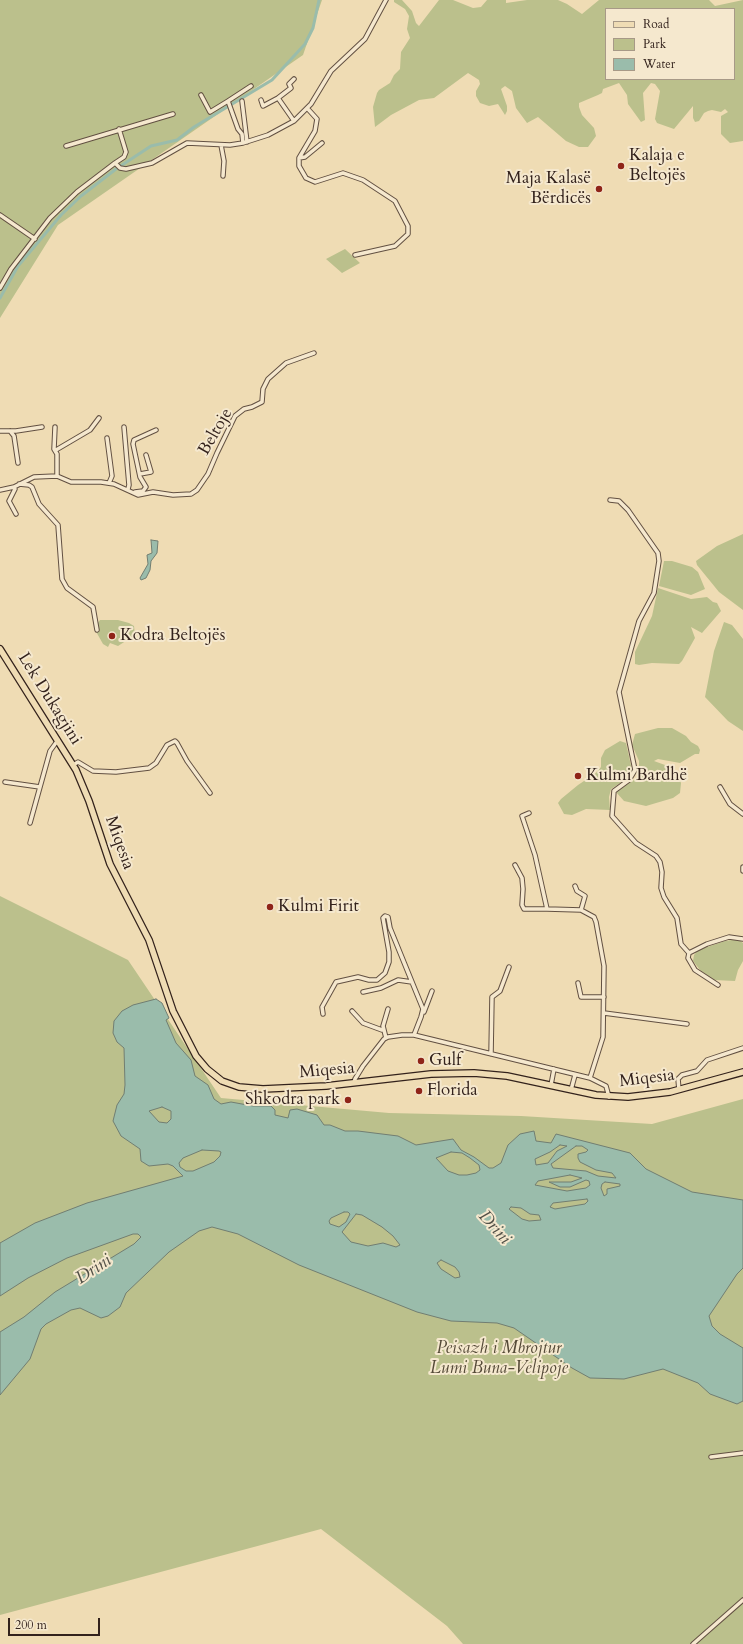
<!DOCTYPE html>
<html>
<head>
<meta charset="utf-8">
<style>
	body { margin:0 }
	#map { position:relative; width:743px; height:1644px; overflow:hidden; background:#efdcb4; font-family:Cardo,serif }
	canvas { display:block }
	.legend { position:absolute; left:605px; top:8px; width:130px; height:72px; box-sizing:border-box; background:#f5e8ce; border:1px solid #a79987; margin:0; padding:5px 7px; list-style:none; font-size:12px; color:#33221c }
	.legend li { display:flex; align-items:center; gap:8px; height:20px }
	.legend b { width:20px; border:1px solid #a79987 }
	.scale { position:absolute; left:8px; top:1618px; width:92px; height:18px; box-sizing:border-box; border:2px solid #33221c; border-top:0; padding-left:5px; font-size:12px; line-height:14px; white-space:nowrap; color:#33221c; -webkit-text-stroke:3px #f5e8ce; paint-order:stroke }
</style>
</head>
<body>
<div id="map">
<canvas width="743" height="1644"></canvas>
<ul class="legend">
<li><b style="height:5px;background:#efdcb4"></b>Road</li>
<li><b style="height:11px;background:#bbc08c"></b>Park</li>
<li><b style="height:11px;background:#9abcab"></b>Water</li>
</ul>
<div class="scale">200 m</div>
</div>
<script>
const g = document.querySelector('canvas').getContext('2d');
g.lineJoin = 'round';
function fill(path, color) { g.fillStyle = color; g.fill(path, 'evenodd'); }
const shape = rows => new Path2D(rows.map(r => 'M' + r).join(''));
function strokePath(path, color, width, dash) { g.strokeStyle = color; g.lineWidth = width; g.lineCap = dash ? 'butt' : 'round'; g.setLineDash(dash || []); g.stroke(path); }
function write(font, color, halo, rows, align = 'center') {
  g.font = font + ' Cardo,serif'; g.lineWidth = 4; g.setLineDash([]); g.textBaseline = 'middle'; g.strokeStyle = halo; g.fillStyle = color; for (const [text, x, y, turn = 0] of rows) {
    g.save(); g.translate(x, y); g.rotate((+turn || 0) * Math.PI / 180); g.textAlign = isNaN(turn) ? turn : align; if (halo) g.strokeText(text, 0, 0); g.fillText(text, 0, 0); g.restore();
  }
}
fill(shape([
	[0,0,322,0,303,55,58,225,0,318],
	[394,0,402,0,412,11,416,23,419,26,439,0,453,0,473,8,481,7,487,0,506,0,506,3,527,0,558,0,567,4,582,14,599,0,709,0,715,6,743,0,743,141,730,143,721,134,721,116,728,112,725,109,721,112,712,110,708,111,704,113,699,121,695,122,693,118,693,106,674,129,657,123,655,119,660,91,655,84,651,83,643,93,645,120,641,122,628,104,627,95,619,83,603,89,602,93,598,95,579,103,579,107,582,115,594,128,596,136,588,147,579,147,566,141,538,117,527,123,516,108,512,91,505,86,501,89,507,106,507,111,505,115,498,104,489,106,480,103,476,96,476,91,480,84,479,80,468,73,434,98,419,100,391,115,375,127,373,107,377,93,379,90,390,83,394,75,400,69,401,52,410,38,407,29,409,16,405,9,394,2],
	[606,9,734,9,734,79,606,79],
	[345,249,360,263,342,273,326,259],
	[743,534,743,610,719,592,697,565,696,561,717,546],
	[664,561,672,561,692,567,698,572,705,589,691,595,659,586],
	[658,588,691,599,707,597,713,602,717,603,721,611,702,633,691,627,695,638,682,661,679,664,652,663,639,665,635,664,635,652,652,616],
	[100,620,118,620,129,623,134,626,135,635,118,646,110,643,108,647,103,644,94,628],
	[724,622,732,625,743,639,743,731,728,721,705,697,714,651],
	[658,728,672,728,686,736,691,742,698,746,700,750,699,754,695,754,680,763,658,759,654,761,665,765,678,776,681,783,680,793,673,798,646,806,624,801,616,792,637,778,639,774,639,761,632,745,635,734],
	[620,741,626,743,632,770,631,774,625,780,611,789,609,797,610,810,586,809,572,815,564,814,558,803,561,799,578,785,596,773,601,767,601,758,605,750],
	[0,896,128,960,221,1098,389,1113,521,1116,652,1124,743,1099,743,1644,463,1644,447,1626,321,1529,0,1615],
	[738,939,743,943,743,961,738,970,735,981,714,980,700,970,693,961,694,955,698,950,725,941]
]), '#bbc08c');
const water = shape([
	[151,540,158,541,157,553,151,561,150,570,146,578,141,580,140,578,148,564,147,555,152,553,151,540],
	[156,999,162,1003,169,1018,166,1020,176,1043,191,1060,195,1076,208,1085,214,1099,221,1104,231,1102,253,1106,271,1106,275,1110,275,1115,288,1118,290,1110,297,1109,317,1115,324,1125,330,1125,345,1131,358,1131,398,1136,416,1145,453,1139,461,1150,474,1157,489,1168,493,1168,501,1163,508,1145,520,1134,534,1131,536,1141,551,1143,556,1134,630,1153,646,1169,692,1192,743,1200,743,1268,737,1274,709,1316,712,1326,720,1334,743,1348,743,1401,737,1404,710,1394,698,1383,663,1369,624,1379,590,1378,572,1368,514,1328,497,1323,451,1321,417,1312,299,1265,238,1234,212,1227,199,1231,169,1252,126,1293,120,1307,108,1316,101,1318,80,1308,71,1310,46,1324,41,1329,30,1359,0,1395,0,1332,24,1317,55,1292,134,1244,141,1237,138,1234,133,1234,67,1258,28,1278,0,1296,0,1243,35,1223,87,1203,183,1176,173,1166,168,1164,149,1166,141,1161,140,1149,121,1136,113,1121,117,1105,124,1094,125,1085,124,1048,117,1042,113,1033,114,1021,122,1011,133,1005,156,999],
	[162,1107,171,1111,171,1119,167,1123,159,1122,149,1111,162,1107],
	[560,1145,567,1146,557,1151,548,1163,536,1165,535,1159,550,1152,560,1145],
	[576,1146,582,1146,588,1150,586,1152,578,1154,578,1158,580,1162,596,1170,612,1173,616,1178,598,1176,586,1171,553,1168,551,1164,576,1146],
	[202,1150,219,1151,221,1152,220,1156,214,1162,193,1171,186,1171,180,1167,179,1163,183,1158,202,1150],
	[451,1152,462,1153,470,1158,479,1165,480,1170,476,1173,467,1175,459,1175,448,1171,436,1158,451,1152],
	[570,1175,582,1178,571,1182,549,1182,560,1187,570,1187,586,1180,589,1181,590,1185,586,1188,567,1191,535,1185,538,1181,570,1175],
	[605,1182,620,1184,620,1186,607,1189,607,1194,604,1196,601,1188,602,1184,605,1182],
	[587,1199,588,1201,585,1204,555,1209,550,1207,553,1203,587,1199],
	[511,1207,521,1208,530,1214,539,1215,541,1220,529,1221,522,1219,509,1209,511,1207],
	[344,1212,348,1212,350,1214,346,1222,339,1227,330,1224,329,1221,331,1218,344,1212],
	[356,1214,362,1215,382,1227,393,1236,400,1245,396,1247,383,1243,368,1246,351,1242,342,1232,356,1214],
	[441,1260,455,1267,459,1272,460,1277,455,1278,441,1269,437,1263,441,1260]
]);
fill(water, '#9abcab');
strokePath(water, '#717e72', 1);
strokePath(shape([
	[0,298,18,266,61,215,81,196,116,169,151,146,177,140,194,127,272,80,305,44,313,28,319,0]
]), '#9abcab', 3);
const street = shape([
	[201,95,210,112,228,101],
	[278,98,294,121],
	[261,100,263,106,278,98,291,88,289,84,294,79],
	[242,101,247,142],
	[307,108,317,119,315,131,299,158,299,166,306,178,315,182,343,173,363,180,395,201,408,226,408,234,395,246,355,255],
	[243,143,242,134,238,129,228,101,251,86],
	[221,145,224,161,223,176],
	[66,146,173,114],
	[299,158,305,157,322,143],
	[115,163,124,157,126,152,119,129],
	[0,215,35,239],
	[0,288,11,269,50,218,77,192,115,163,120,168,126,169,152,163,187,143,230,145,243,143,268,135,294,121,311,104,331,71,365,39,386,0],
	[55,427,54,449,57,454,57,476],
	[124,427,129,485,128,489],
	[0,431,16,431,42,427],
	[10,431,14,436,18,463],
	[107,438,112,476,109,483],
	[56,450,90,430,99,418],
	[140,474,151,472,146,455],
	[19,484,29,485,32,487,39,504,58,525,62,579,67,588,93,607,97,630],
	[14,487,34,477,57,476,71,482,101,482,114,484,138,495,153,492,173,495,191,494,197,490,208,474,217,453,235,416,244,409,252,407,262,402,263,389,268,379,286,363,314,353],
	[14,487,15,489,9,501,16,514],
	[0,490,14,487],
	[135,492,143,491,146,487,140,477,133,444,134,440,156,430],
	[610,500,619,501,628,510,658,553,659,561,654,593,639,621,619,692,635,770,629,780,614,791,612,816,636,843,656,856,660,862,662,872,661,888,664,897,677,918,681,944,689,953],
	[73,765,78,762,93,771,116,772,149,768,156,763,167,745,175,741,177,743,187,761,210,793],
	[5,782,40,787],
	[720,787,730,804,743,814],
	[30,823,50,751,58,740],
	[515,865,522,878,523,889,522,905,524,909,547,909],
	[743,867,743,871],
	[575,886,577,891,585,896,581,910],
	[578,983,581,997,604,997],
	[718,985,695,970,688,958,689,953,707,944,729,937,743,939],
	[363,992,381,988,398,980,412,982,423,1009,421,1017,414,1035],
	[352,1011,363,1023,382,1030],
	[424,1012,432,991],
	[604,1013,687,1024],
	[323,1014,322,1007,336,982,358,977,369,980,377,980,385,973,389,962,389,952,383,918,385,916,388,917,390,928,412,982],
	[386,1038,383,1026,388,1009],
	[491,1054,492,997,500,991,509,967],
	[590,1078,606,1086,609,1097],
	[354,1083,355,1079,363,1066,384,1039,388,1037,402,1035,414,1035,590,1078,603,1037,604,966,596,922,594,917,581,910,547,909,535,855,522,816,529,813],
	[551,1085,554,1069],
	[571,1090,575,1075],
	[679,1090,678,1079,682,1075,697,1071,707,1060,743,1048],
	[711,1457,743,1453],
	[693,1644,743,1600]
]);
const primary = shape([
	[0,649,76,770,89,801,110,864,149,940,173,1011,196,1056,207,1069,222,1081,239,1087,263,1089,326,1086,431,1074,474,1073,507,1076,596,1095,628,1097,670,1092,743,1072]
]);
strokePath(street, '#625042', 5.5);
strokePath(primary, '#33221c', 8);
strokePath(street, '#f5e8ce', 3.5);
strokePath(primary, '#efdcb4', 5.5);
for (const [x, y, r, color] of [
	[621,166,4,"#8f2418"],
	[599,189,4,"#8f2418"],
	[112,636,4,"#8f2418"],
	[578,776,4,"#8f2418"],
	[270,907,4,"#8f2418"],
	[421,1061,4,"#8f2418"],
	[419,1091,4,"#8f2418"],
	[348,1100,4,"#8f2418"]
]) { const dot = new Path2D(); dot.arc(x, y, r, 0, 2 * Math.PI); g.fillStyle = color; g.fill(dot); strokePath(dot, '#f5e8ce', 1.5); }
write('17px', '#33221c', '#f5e8ce', [
	["Kalaja e",629,156],
	["Beltojës",629,176],
	["Maja Kalasë",591,179,"right"],
	["Bërdicës",591,199,"right"],
	["Kodra Beltojës",120,636],
	["Kulmi Bardhë",586,776],
	["Kulmi Firit",278,907],
	["Gulf",429,1061],
	["Florida",427,1091],
	["Shkodra park",340,1100,"right"]
], 'left');
write('17px', '#33221c', '#f5e8ce', [
	["Beltoje",216,432,-60],
	["Lek Dukagjini",49,699,58],
	["Miqesia",119,843,70],
	["Miqesia",327,1071,-5],
	["Miqesia",647,1079,-7]
]);
write('italic 17px', '#554a38', '#f5e8ce', [
	["Peisazh i Mbrojtur",499,1349],
	["Lumi Buna-Velipoje",499,1369]
]);
write('italic 18px', '#525047', '#f5e8ce', [
	["Drini",494,1228,48],
	["Drini",94,1270,-34]
]);
</script>
</body>
</html>
